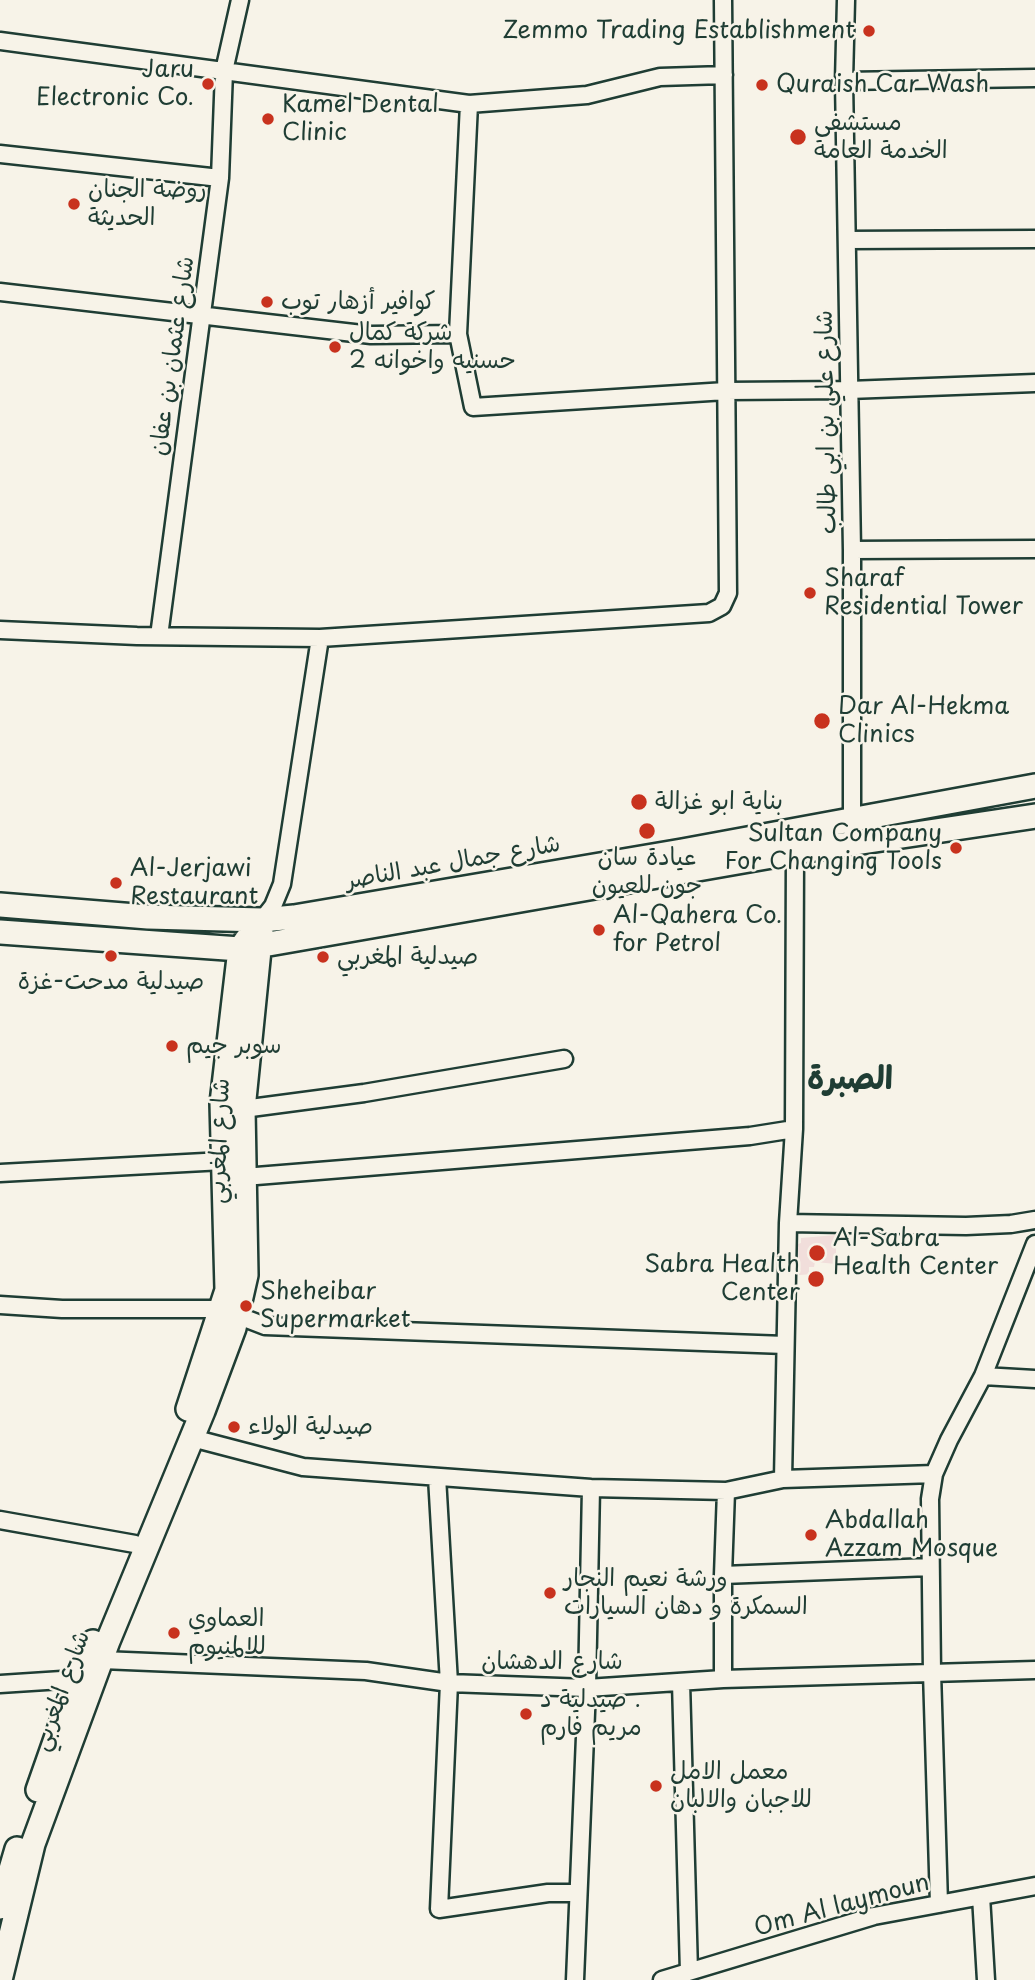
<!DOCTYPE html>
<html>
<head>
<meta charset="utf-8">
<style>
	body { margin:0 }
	canvas { display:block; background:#f7f3e8 }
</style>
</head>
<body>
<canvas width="1035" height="1980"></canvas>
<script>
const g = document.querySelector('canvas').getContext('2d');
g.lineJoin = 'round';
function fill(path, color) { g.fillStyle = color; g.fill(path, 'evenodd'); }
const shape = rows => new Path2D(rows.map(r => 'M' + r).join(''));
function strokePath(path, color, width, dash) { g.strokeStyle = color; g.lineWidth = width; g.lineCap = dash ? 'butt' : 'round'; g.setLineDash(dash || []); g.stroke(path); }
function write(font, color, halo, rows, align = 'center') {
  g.font = font + ' "Playpen Sans","Playpen Sans Arabic",sans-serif'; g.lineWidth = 5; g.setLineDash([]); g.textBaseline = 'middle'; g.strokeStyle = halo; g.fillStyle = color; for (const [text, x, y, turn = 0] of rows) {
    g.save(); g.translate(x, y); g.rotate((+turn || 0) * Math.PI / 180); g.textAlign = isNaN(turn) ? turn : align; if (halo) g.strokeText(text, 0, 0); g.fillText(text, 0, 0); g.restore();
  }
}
fill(shape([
	[836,1235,836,1264,815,1262,814,1267,809,1267,809,1271,814,1271,814,1274,799,1275,798,1244,801,1243,801,1238]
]), '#f1dedb');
const street = shape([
	[846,0,844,81,852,550,852,830],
	[0,41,469,104,587,95,660,77,724,75],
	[844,81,1035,78],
	[0,154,220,178],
	[847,240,1035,239],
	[0,292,371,335,458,334,473,407,726,391,849,390,1035,383],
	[458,334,469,104],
	[852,550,1035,549],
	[0,630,137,636,320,638,709,613,722,606,728,593,723,0],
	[159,636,220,178,224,71,240,0],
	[262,920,273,906,282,884,320,638],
	[243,1109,364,1093,564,1059],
	[0,1173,223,1161],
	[244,1177,750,1136,794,1129],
	[788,1223,966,1226,1011,1224,1035,1220],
	[0,1305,62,1309,221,1309,265,1326,785,1345],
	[983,1376,1035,1379],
	[192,1438,303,1467,591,1488,726,1491,783,1479,934,1474],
	[437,1477,449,1683,439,1909,548,1893,577,1893],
	[783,1479,788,1223,794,1129,795,852],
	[0,1520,135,1544],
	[723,1575,930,1567],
	[723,1679,723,1575,726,1491],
	[681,1682,689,1972],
	[0,1684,77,1679,102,1660,366,1671,449,1683,587,1688,723,1679,1035,1670],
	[981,1896,986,1980],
	[939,1904,932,1672,930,1499,934,1474,949,1440,983,1376,1035,1244],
	[575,1980,587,1688,591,1488],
	[662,1980,874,1916,1035,1886]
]);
const secondary = shape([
	[0,905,148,917,262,920,294,917,682,851,1035,786],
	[0,932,240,949,795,852,1035,816],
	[188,1409,227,1290,222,1103,240,949,247,939],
	[38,1790,77,1679,93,1642],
	[0,1907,17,1849],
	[0,1980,33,1844,108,1641,203,1411,234,1328,246,1275,243,1109,262,920]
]);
strokePath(street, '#1f3d34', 21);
strokePath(secondary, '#1f3d34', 28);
strokePath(street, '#f7f3e8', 16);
strokePath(secondary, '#f7f3e8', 23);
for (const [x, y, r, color] of [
	[869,31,7,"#c8321e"],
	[208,84,7,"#c8321e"],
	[762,85,7,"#c8321e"],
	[268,119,7,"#c8321e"],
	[798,137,9,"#c8321e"],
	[74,204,7,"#c8321e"],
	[267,302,7,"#c8321e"],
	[335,347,7,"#c8321e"],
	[810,593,7,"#c8321e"],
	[822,721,9,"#c8321e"],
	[639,802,9,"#c8321e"],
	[647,831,9,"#c8321e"],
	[956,848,7,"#c8321e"],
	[116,883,7,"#c8321e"],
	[599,930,7,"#c8321e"],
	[111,956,7,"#c8321e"],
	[323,957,7,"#c8321e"],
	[172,1046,7,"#c8321e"],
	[817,1253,9,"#c8321e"],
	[816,1279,9,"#c8321e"],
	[246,1306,7,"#c8321e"],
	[234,1427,7,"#c8321e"],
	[811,1535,7,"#c8321e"],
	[550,1593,7,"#c8321e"],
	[174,1633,7,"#c8321e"],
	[526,1714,7,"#c8321e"],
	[656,1786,7,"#c8321e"]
]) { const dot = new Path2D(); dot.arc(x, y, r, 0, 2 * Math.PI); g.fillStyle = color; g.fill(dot); strokePath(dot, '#f7f3e8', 2.5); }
write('24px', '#1f3d34', '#f7f3e8', [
	["Zemmo Trading Establishment",855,31,"right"],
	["Jaru",194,70,"right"],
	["Electronic Co.",194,98,"right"],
	["Quraish Car Wash",776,85],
	["Kamel Dental",282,105],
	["Clinic",282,133],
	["مستشفى",814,123],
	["الخدمة العامة",814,151],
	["روضة الجنان",88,190],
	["الحديثة",88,218],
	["كوافير أزهار توب",281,302],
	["شركة كمال",349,333],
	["حسنيه واخوانه 2",349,361],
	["Sharaf",824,579],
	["Residential Tower",824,607],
	["Dar Al-Hekma",838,707],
	["Clinics",838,735],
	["بناية ابو غزالة",655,802],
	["Sultan Company",942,834,"right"],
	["For Changing Tools",942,862,"right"],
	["عيادة سان",647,858,"center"],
	["جون للعيون",647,886,"center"],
	["Al-Jerjawi",130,869],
	["Restaurant",130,897],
	["Al-Qahera Co.",613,916],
	["for Petrol",613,944],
	["صيدلية المغربي",337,957],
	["صيدلية مدحت-غزة",111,982,"center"],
	["سوبر جيم",186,1046],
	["Al-Sabra",833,1239],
	["Health Center",833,1267],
	["Sabra Health",800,1265,"right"],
	["Center",800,1293,"right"],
	["Sheheibar",260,1292],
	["Supermarket",260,1320],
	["صيدلية الولاء",248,1427],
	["Abdallah",825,1521],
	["Azzam Mosque",825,1549],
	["ورشة نعيم النجار",564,1579],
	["السمكرة و دهان السيارات",564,1607],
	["العماوي",188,1619],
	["للالمنيوم",188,1647],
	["صيدلية د .",540,1700],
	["مريم فارم",540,1728],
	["معمل الامل",670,1772],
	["للاجبان والالبان",670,1800]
], 'left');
write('24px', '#1f3d34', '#f7f3e8', [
	["شارع عثمان بن عفان",173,356,-82],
	["شارع علي بن ابي طالب",827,422,-91],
	["شارع جمال عبد الناصر",453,863,-10],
	["شارع المغربي",220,1141,-88],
	["شارع الدهشان",552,1662],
	["شارع المغربي",62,1691,-70],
	["Om Al laymoun",842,1906,-15]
]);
write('bold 32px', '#1f3d34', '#f7f3e8', [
	["الصبرة",850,1080]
]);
</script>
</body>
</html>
